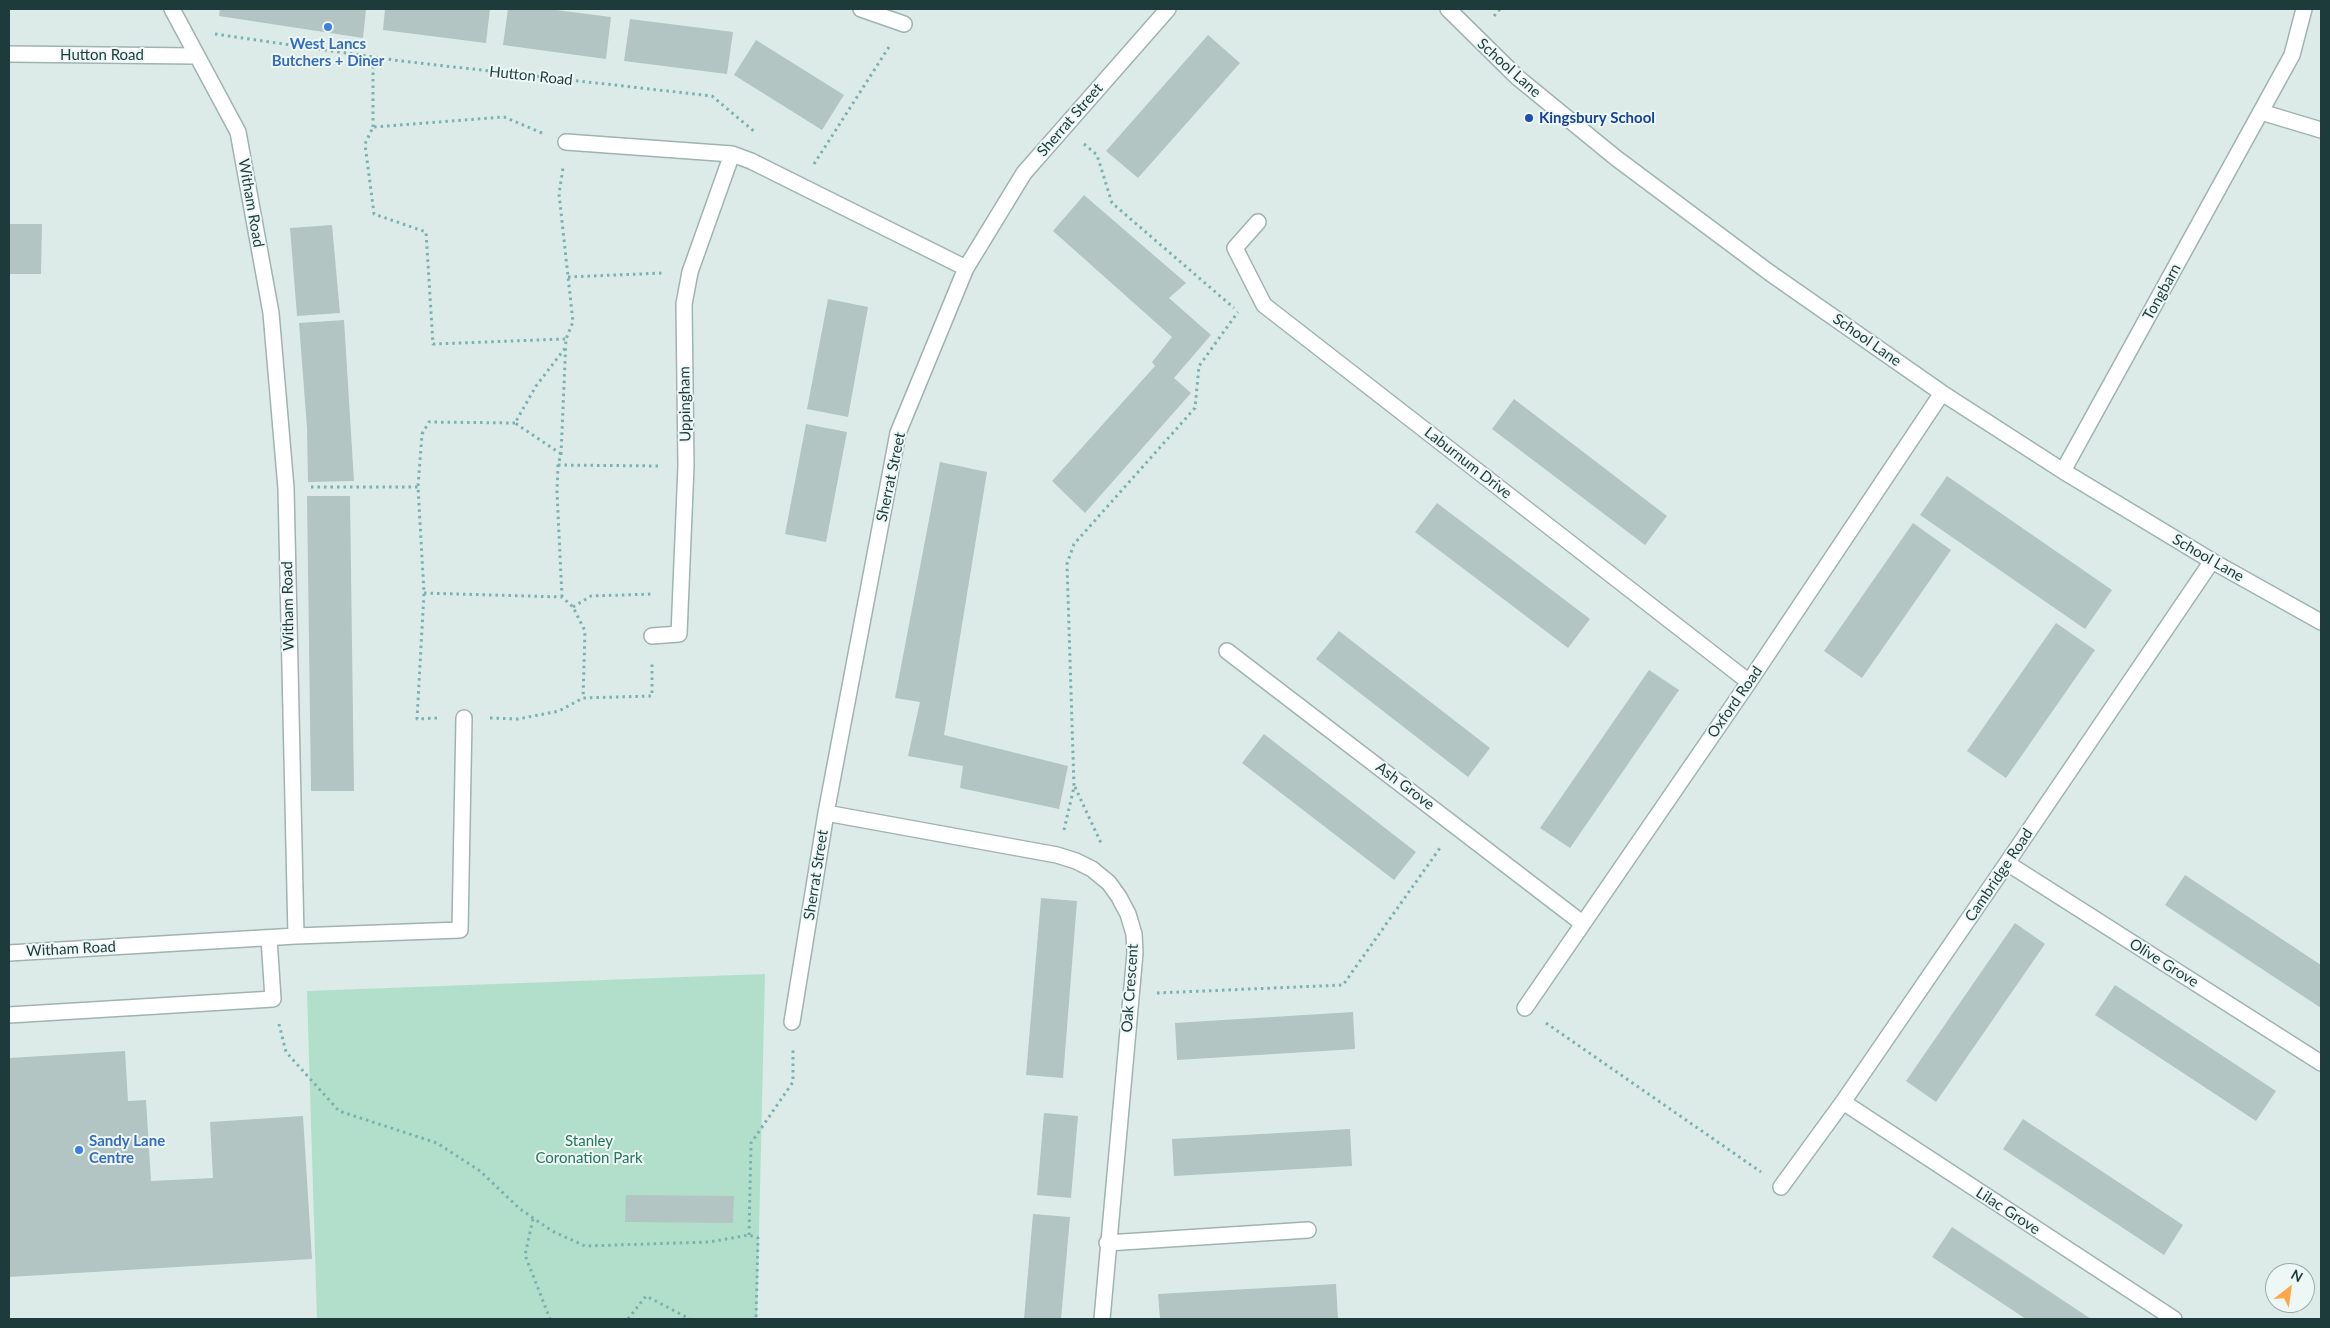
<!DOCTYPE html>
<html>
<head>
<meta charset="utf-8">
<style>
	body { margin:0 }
	#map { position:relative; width:2330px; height:1328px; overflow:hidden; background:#dcebe8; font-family:Lato,sans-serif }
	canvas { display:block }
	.frame { position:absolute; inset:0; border:10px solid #1d3b3b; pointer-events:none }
	.north { position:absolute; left:2265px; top:1263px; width:50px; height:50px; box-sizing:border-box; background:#edf7f5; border:1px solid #9aacab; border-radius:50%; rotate:30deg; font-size:14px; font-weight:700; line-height:20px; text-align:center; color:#1d3b3b }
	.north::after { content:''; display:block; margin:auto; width:18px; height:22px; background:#ffa746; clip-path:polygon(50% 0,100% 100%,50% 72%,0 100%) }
</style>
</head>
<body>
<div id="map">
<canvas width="2330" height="1328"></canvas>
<div class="frame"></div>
<div class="north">N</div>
</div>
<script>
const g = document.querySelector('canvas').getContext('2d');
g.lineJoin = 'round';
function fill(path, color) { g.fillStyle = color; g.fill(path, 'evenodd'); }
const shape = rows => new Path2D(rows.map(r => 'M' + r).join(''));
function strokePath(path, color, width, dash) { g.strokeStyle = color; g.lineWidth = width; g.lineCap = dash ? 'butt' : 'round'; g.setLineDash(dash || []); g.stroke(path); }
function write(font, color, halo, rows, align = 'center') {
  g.font = font + ' Lato,sans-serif'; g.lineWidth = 4; g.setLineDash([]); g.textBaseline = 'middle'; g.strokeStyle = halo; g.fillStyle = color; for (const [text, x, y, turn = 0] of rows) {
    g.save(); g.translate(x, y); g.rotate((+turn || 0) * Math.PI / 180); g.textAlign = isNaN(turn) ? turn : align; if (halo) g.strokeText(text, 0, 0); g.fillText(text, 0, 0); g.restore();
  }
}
fill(shape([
	[765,974,757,1319,317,1319,307,991]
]), '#b2dfcb');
fill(shape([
	[220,9,366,9,363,38,219,16],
	[385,9,490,9,486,43,383,30],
	[508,9,548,9,611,17,606,59,503,45],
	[630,19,733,32,727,74,624,61],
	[1208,35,1240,63,1138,178,1106,151],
	[756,40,844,95,822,130,734,75],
	[1084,195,1186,283,1169,298,1211,335,1174,378,1191,393,1085,513,1052,481,1155,366,1152,362,1172,337,1053,231],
	[9,224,42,224,41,274,9,274],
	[332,225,340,313,297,316,290,228],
	[828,299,868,307,848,417,807,409],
	[344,320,354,481,308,482,307,428,299,323],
	[1514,399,1667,516,1645,545,1492,429],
	[806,424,847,432,826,542,785,534],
	[940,462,987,472,944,735,1068,766,1059,809,960,788,963,766,908,756,920,702,895,698],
	[1947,476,2112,590,2085,629,1920,515],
	[307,496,350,496,354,791,311,791],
	[1437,503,1590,619,1568,648,1415,532],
	[1913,523,1951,550,1862,678,1824,651],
	[2056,623,2095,650,2006,778,1967,751],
	[1339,631,1490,748,1468,777,1316,659],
	[1649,670,1679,690,1570,848,1540,828],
	[1264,734,1416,852,1394,880,1242,763],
	[2185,875,2321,965,2321,1008,2165,905],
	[1041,898,1077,901,1063,1078,1026,1075],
	[2015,923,2045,944,1936,1102,1906,1081],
	[2115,985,2276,1091,2256,1121,2095,1015],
	[1353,1012,1355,1049,1177,1060,1175,1023],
	[125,1051,128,1101,146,1100,151,1181,213,1178,210,1122,303,1116,312,1259,9,1277,9,1058],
	[1044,1113,1078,1116,1071,1198,1037,1195],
	[2023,1119,2183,1225,2164,1255,2003,1149],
	[1350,1129,1352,1166,1174,1176,1172,1139],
	[626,1195,734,1196,733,1223,625,1222],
	[1033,1214,1070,1217,1061,1319,1024,1319],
	[1952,1227,1993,1254,2091,1319,2026,1319,1973,1284,1932,1257],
	[1336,1284,1338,1319,1160,1319,1158,1294]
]), '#b2c5c2');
const minor = shape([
	[861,9,904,24],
	[1448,9,1517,77,1616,158,1770,273,1942,393,2063,471,2212,561,2321,622],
	[9,54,195,56],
	[2261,112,2321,130],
	[566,142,732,154,751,161,966,268],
	[1258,222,1235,248,1264,305,1749,682],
	[2063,471,2292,55,2304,9],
	[652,636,679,634,686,466,684,304,690,272,732,154],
	[1227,651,1582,923],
	[826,813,1057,855,1076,861,1092,869,1109,883,1119,897,1128,914,1134,934,1135,953,1102,1319],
	[2007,863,2321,1063],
	[296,936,460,930,464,718],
	[9,953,296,936,286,488,271,313,238,132,172,9],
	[1525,1008,1749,682,1942,393],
	[9,1015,273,999,269,938],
	[792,1022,826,813,898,433,966,268,1024,173,1168,9],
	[1843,1102,2174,1319],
	[1781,1187,1843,1102,2007,863,2212,561],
	[1107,1243,1308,1230]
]);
strokePath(minor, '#9fb3b1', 18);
strokePath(shape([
	[1494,16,1500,9],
	[215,34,401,61,712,96,756,133],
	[373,127,373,57],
	[542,133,504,117,373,127,365,144,374,214,426,232,433,344,566,339],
	[1084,144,1097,155,1112,203,1234,308],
	[814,164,889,47],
	[568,277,663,273],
	[561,454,515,423,536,386,566,347],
	[558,465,660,466],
	[311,487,418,487],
	[424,593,562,597,573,607,585,631,583,698],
	[562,597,557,492,558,465,561,454,566,339,573,322,559,194,563,168],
	[573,607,591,596,654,594],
	[437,718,417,719,424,593,418,487,422,434,429,422,515,423],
	[490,718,518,719,559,711,583,698,652,696,652,661],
	[1075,787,1101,843],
	[1064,830,1074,787,1067,564,1074,544,1195,408,1199,366,1238,312],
	[1157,993,1343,985,1440,848],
	[1546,1023,1761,1172],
	[279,1024,286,1052,339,1111,437,1143,480,1171,520,1209,552,1231,585,1246,709,1242,749,1235,758,1238,756,1319],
	[533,1219,525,1255,550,1319],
	[749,1235,751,1143,793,1082,793,1049],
	[628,1319,646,1296,690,1319]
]), '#79b2b0', 3, [2.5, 4]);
strokePath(minor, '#fff', 15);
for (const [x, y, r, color] of [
	[328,27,5,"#3f7fe0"],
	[1529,118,5,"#1a4fb4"],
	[79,1150,5,"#3f7fe0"]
]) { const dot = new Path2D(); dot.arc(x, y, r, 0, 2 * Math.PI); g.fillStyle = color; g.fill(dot); strokePath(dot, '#edf7f5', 2); }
write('bold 15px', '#366cbe', '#edf7f5', [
	["West Lancs",328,44],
	["Butchers + Diner",328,61],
	["Sandy Lane",89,1141,"left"],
	["Centre",89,1158,"left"]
]);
write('15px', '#1d3b3b', '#edf7f5', [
	["Hutton Road",102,55],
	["School Lane",1509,68,42],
	["Hutton Road",531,76,6],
	["Sherrat Street",1070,120,-49],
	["Witham Road",251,203,80],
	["Tongbarn",2162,292,-61],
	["School Lane",1867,340,35],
	["Uppingham",685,404,-91],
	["Laburnum Drive",1468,463,38],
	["Sherrat Street",891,477,-78],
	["School Lane",2208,558,30],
	["Witham Road",288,606,-91],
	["Oxford Road",1735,702,-55],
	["Ash Grove",1405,786,37],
	["Sherrat Street",816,875,-81],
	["Cambridge Road",1999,875,-56],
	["Witham Road",71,949,-3],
	["Olive Grove",2164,963,32],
	["Oak Crescent",1130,988,-86],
	["Lilac Grove",2008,1211,33]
]);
write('bold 15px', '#164399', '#edf7f5', [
	["Kingsbury School",1539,118]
], 'left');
write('15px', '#23765a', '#edf7f5', [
	["Stanley",589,1141],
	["Coronation Park",589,1158]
]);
</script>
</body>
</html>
